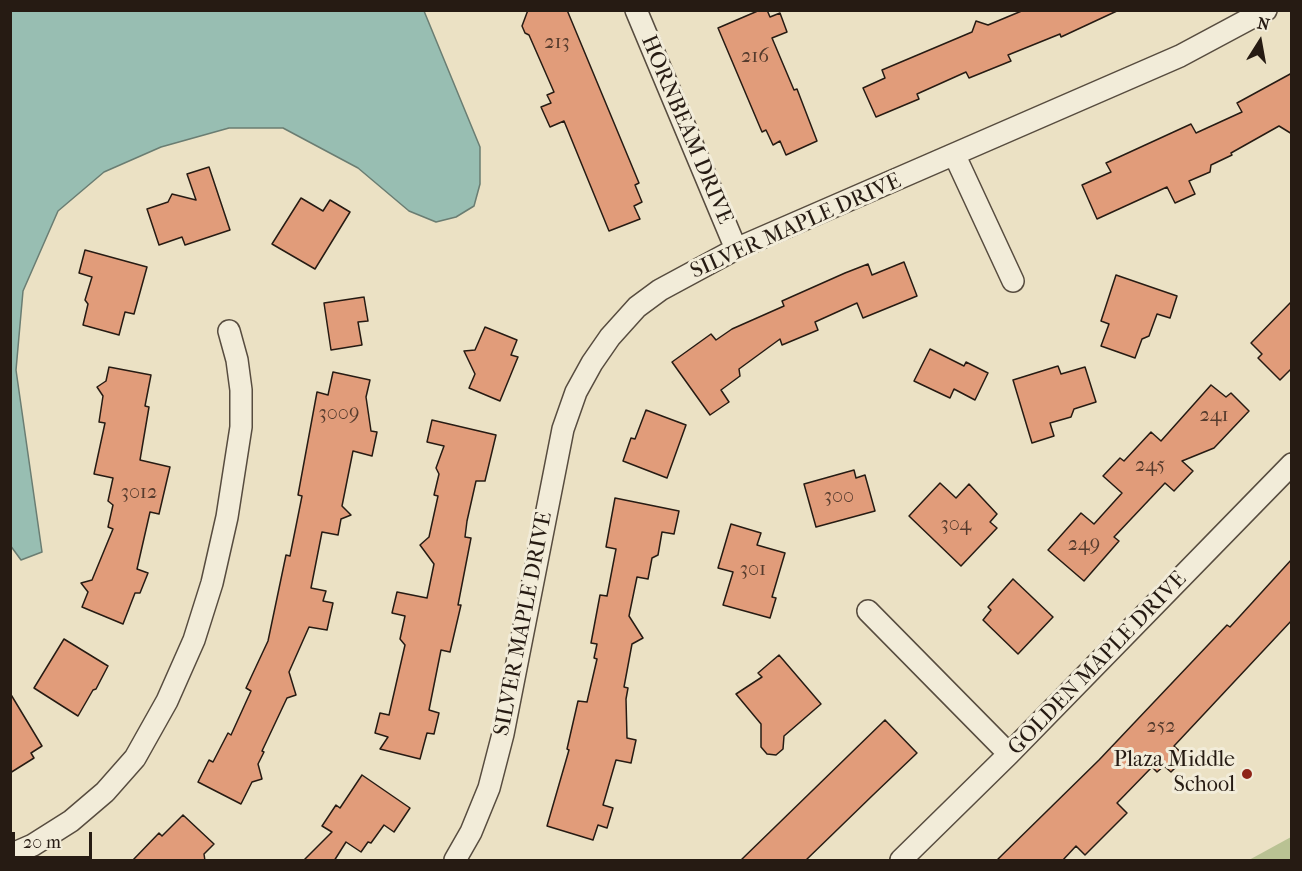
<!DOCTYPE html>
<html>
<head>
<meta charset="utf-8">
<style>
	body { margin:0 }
	#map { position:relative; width:1302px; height:871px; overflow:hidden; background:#ebe1c4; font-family:"IM FELL French Canon",serif }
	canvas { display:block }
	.frame { position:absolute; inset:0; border:12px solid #261b13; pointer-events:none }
	.north { position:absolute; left:1230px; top:12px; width:60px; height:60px; -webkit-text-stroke:4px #f2ecd9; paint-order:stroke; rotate:11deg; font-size:16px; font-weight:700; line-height:24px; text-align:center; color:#261b13 }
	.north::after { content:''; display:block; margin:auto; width:21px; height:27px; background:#261b13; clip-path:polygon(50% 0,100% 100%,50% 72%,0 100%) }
	.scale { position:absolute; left:12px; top:832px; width:80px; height:27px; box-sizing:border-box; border:3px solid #261b13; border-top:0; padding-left:8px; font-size:18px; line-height:21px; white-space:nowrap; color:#261b13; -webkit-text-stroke:4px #f2ecd9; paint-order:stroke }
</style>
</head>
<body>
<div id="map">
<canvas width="1302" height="871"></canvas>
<div class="frame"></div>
<div class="north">N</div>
<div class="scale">20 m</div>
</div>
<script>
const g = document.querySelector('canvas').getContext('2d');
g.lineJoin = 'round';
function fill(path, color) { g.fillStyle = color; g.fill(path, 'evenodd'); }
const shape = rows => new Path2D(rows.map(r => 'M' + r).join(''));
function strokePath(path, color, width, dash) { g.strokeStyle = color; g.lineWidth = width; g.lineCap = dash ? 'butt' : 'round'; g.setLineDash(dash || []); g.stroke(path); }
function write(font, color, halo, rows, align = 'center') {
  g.font = font + ' "IM FELL French Canon",serif'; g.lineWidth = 6; g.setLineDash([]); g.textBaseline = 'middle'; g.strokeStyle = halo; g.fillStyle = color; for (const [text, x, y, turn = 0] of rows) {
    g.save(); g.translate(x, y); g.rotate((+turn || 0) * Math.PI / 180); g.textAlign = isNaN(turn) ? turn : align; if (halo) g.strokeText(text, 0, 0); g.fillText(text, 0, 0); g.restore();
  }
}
fill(shape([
	[1291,837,1291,860,1249,860]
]), '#b9c293');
const water = shape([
	[10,11,424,11,480,147,480,184,474,206,456,217,436,222,409,211,358,168,283,128,229,128,161,147,104,172,58,211,23,291,16,370,42,552,21,560,10,545,10,11]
]);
fill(water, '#98beb2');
strokePath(water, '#6a7d72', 1.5);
const building = shape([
	[528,10,567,10,639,183,635,185,642,202,634,206,640,219,609,231,564,121,550,127,541,107,551,103,547,95,554,92,529,35,525,33,522,26,528,10],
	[760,10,767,10,770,17,780,13,787,32,772,38,794,90,797,89,817,141,786,155,780,141,773,145,766,130,762,132,718,28,760,10],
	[1024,10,1119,10,1061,37,1060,34,1008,55,1011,61,969,78,966,72,917,94,919,99,876,117,863,88,885,78,882,70,972,32,976,21,988,25,1024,10],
	[1292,73,1292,134,1279,126,1231,153,1232,155,1211,165,1210,172,1189,181,1195,194,1175,203,1167,187,1097,219,1082,185,1111,172,1106,163,1191,124,1196,133,1242,112,1237,103,1292,73],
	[209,167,230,230,185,245,182,237,159,245,147,209,168,202,172,194,196,200,187,174,209,167],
	[301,198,323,211,330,200,350,212,315,269,272,244,301,198],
	[85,250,147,267,134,314,125,312,119,335,83,325,88,304,85,300,92,277,79,273,85,250],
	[904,262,917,296,863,318,857,303,815,322,818,330,782,345,780,339,739,369,740,376,721,390,729,402,710,415,672,362,711,334,716,340,732,329,784,306,782,301,845,273,868,264,872,275,904,262],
	[1116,275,1177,296,1170,318,1157,314,1149,336,1142,339,1135,358,1101,346,1109,324,1101,321,1116,275],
	[364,297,368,321,358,322,362,345,331,350,324,303,364,297],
	[1292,301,1292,368,1280,380,1258,358,1262,354,1251,343,1292,301],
	[485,327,517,340,511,355,518,357,500,401,469,388,475,374,464,351,475,350,485,327],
	[930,349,964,366,966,362,988,373,975,400,954,389,950,398,914,381,930,349],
	[1058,366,1061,374,1085,367,1096,402,1074,409,1071,417,1050,423,1054,436,1032,443,1013,380,1058,366],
	[109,367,151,375,145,406,149,407,140,460,170,467,159,514,150,512,137,569,148,573,140,593,135,593,123,624,82,607,88,592,81,583,92,580,113,529,108,527,113,505,108,501,113,478,94,474,105,423,99,422,103,396,97,387,106,381,109,367],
	[333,372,370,380,366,397,371,431,377,432,372,456,353,451,342,506,351,515,341,519,338,535,322,532,311,588,326,591,323,601,333,603,327,630,309,627,289,672,296,695,287,698,262,751,264,752,258,764,262,779,252,782,241,804,198,782,209,760,213,762,228,733,231,735,251,691,246,688,268,641,286,555,290,556,302,496,298,495,317,392,328,395,333,372],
	[1211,385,1226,397,1231,393,1249,411,1214,448,1182,461,1193,471,1174,491,1165,483,1114,537,1119,541,1084,581,1048,550,1081,513,1094,524,1122,493,1103,476,1120,458,1124,461,1151,432,1161,441,1211,385],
	[646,410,686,425,667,478,623,461,631,438,635,439,646,410],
	[432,420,496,435,485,481,476,481,467,521,465,537,471,538,458,605,461,605,450,652,441,650,429,710,439,713,434,734,427,733,420,759,380,749,388,737,375,733,380,713,389,715,405,645,400,639,405,616,392,613,397,592,427,598,434,564,420,545,429,537,438,496,434,495,439,474,436,468,444,446,427,442,432,420],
	[854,470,856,478,865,475,875,511,816,527,804,484,854,470],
	[940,483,956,498,969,484,997,514,990,522,997,528,961,566,909,516,940,483],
	[615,498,679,511,674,534,662,532,658,555,652,558,648,579,637,577,629,616,643,638,632,644,624,687,628,688,626,699,627,738,636,740,631,763,616,760,603,805,613,808,607,828,598,825,593,840,547,826,569,750,567,749,578,701,587,702,597,659,594,658,597,644,591,643,600,595,607,596,616,549,606,547,615,498],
	[731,524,761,533,757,545,785,553,772,597,776,598,770,618,723,605,733,572,718,568,731,524],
	[1292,559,1292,620,1174,746,1186,757,1171,772,1164,766,1157,772,1152,767,1117,803,1127,813,1085,855,1076,846,1062,861,996,861,1099,760,1227,625,1230,627,1292,559],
	[1013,579,1053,617,1018,654,983,620,991,610,988,607,1013,579],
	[64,639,108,666,96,689,93,690,78,716,34,688,64,639],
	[779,655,821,704,784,736,783,749,776,755,767,754,761,747,761,724,736,694,762,677,758,673,779,655],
	[10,693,42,746,31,753,34,758,10,773,10,693],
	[885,720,917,753,873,795,805,861,740,861,885,720],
	[362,775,410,808,394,832,384,825,371,843,368,842,361,852,346,842,334,861,303,861,332,832,322,826,336,805,340,808,362,775],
	[183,815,214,844,204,854,205,861,132,861,159,833,162,836,183,815]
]);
fill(building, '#e19c7a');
strokePath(building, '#261b13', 1.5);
const minor = shape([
	[636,10,736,249],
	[955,156,1013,281],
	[868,611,1009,754],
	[10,855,33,845,71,821,105,792,135,758,167,701,194,640,212,583,227,517,241,427,241,390,237,360,229,331],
	[455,860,471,832,489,788,503,734,563,429,576,392,592,363,610,337,637,307,660,290,736,249,1180,56,1266,10],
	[901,860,1009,754,1292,464]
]);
strokePath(minor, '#574c3f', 24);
strokePath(minor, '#f2ecd9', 21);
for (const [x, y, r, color] of [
	[1247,774,6,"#8f2418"]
]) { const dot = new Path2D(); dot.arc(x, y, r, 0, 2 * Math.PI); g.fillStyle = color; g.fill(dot); strokePath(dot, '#f2ecd9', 2); }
write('20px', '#553b2d', null, [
	["213",557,43],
	["216",755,57],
	["3009",339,414],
	["241",1214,416],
	["245",1150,466],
	["3012",139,493],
	["300",839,497],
	["304",956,525],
	["249",1084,545],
	["301",753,570],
	["252",1161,727]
]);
write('22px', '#261b13', '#f2ecd9', [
	["HORNBEAM DRIVE",686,130,67],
	["SILVER MAPLE DRIVE",796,227,-24],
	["SILVER MAPLE DRIVE",524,624,-79],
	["GOLDEN MAPLE DRIVE",1098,664,-46]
]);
write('22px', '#261b13', '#f2ecd9', [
	["Plaza Middle",1235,761],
	["School",1235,786]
], 'right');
</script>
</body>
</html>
